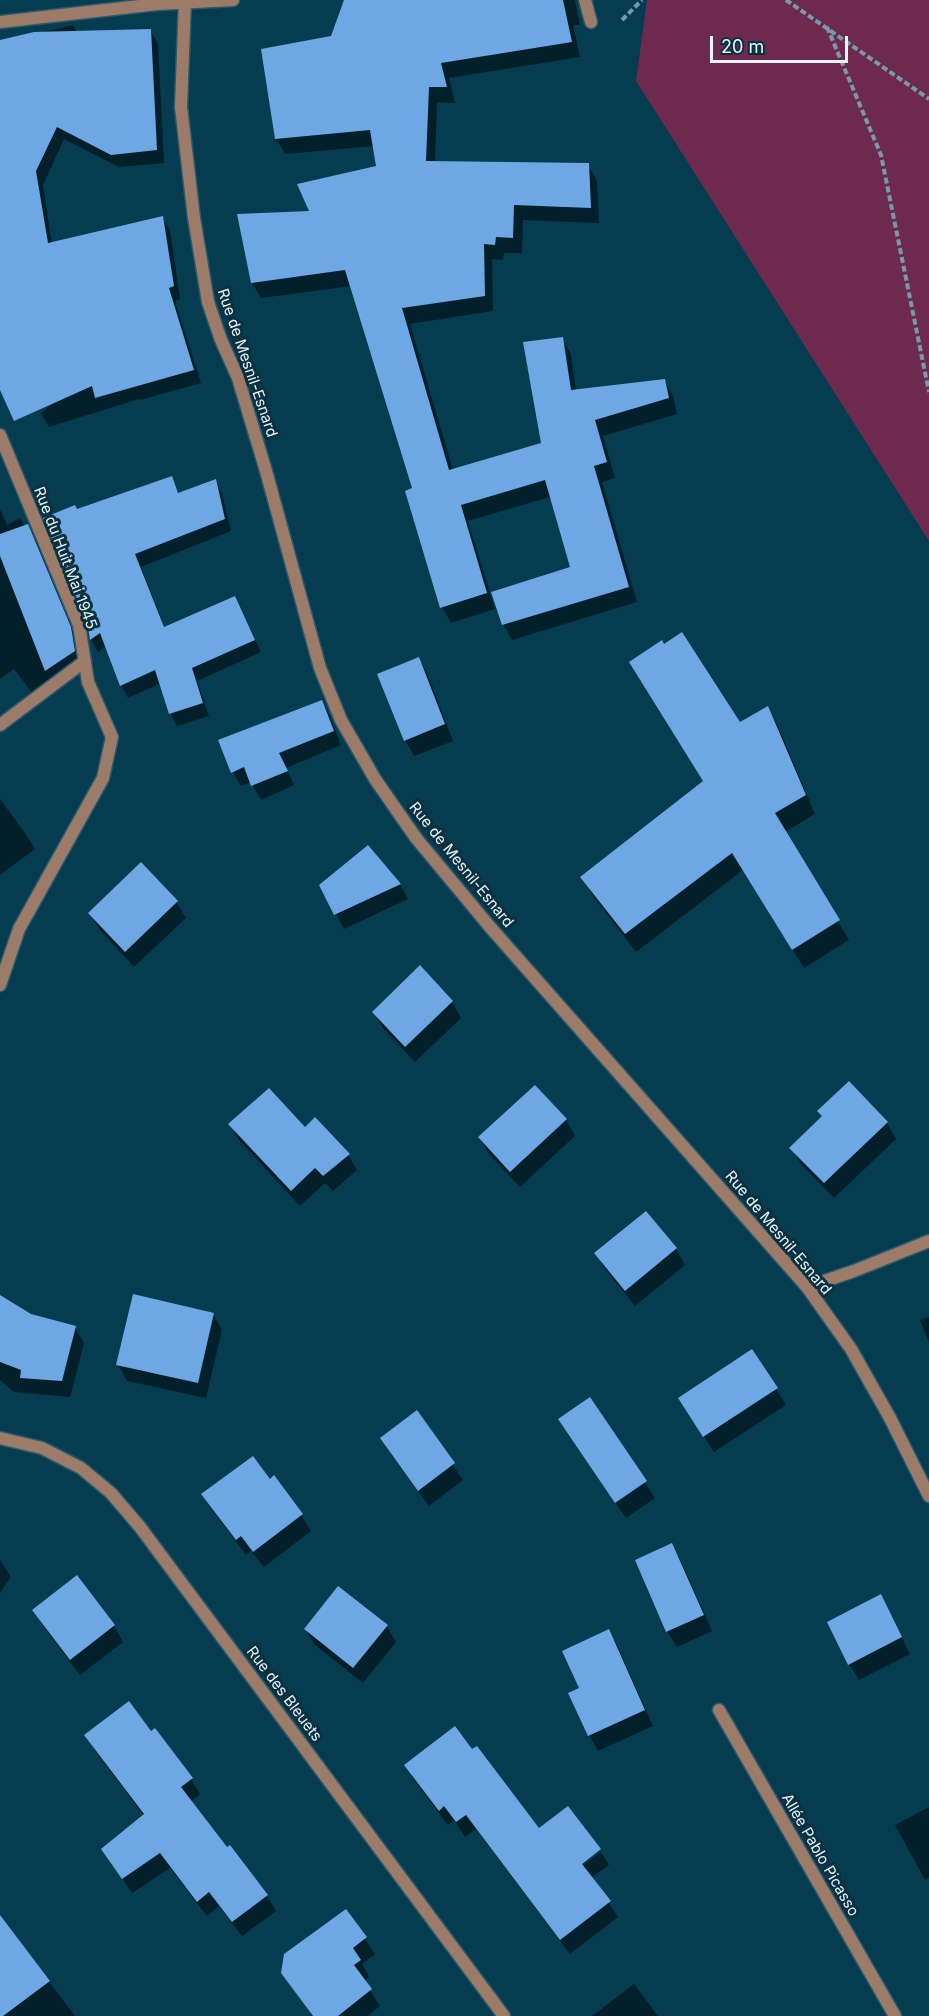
<!DOCTYPE html>
<html>
<head>
<meta charset="utf-8">
<style>
	body { margin:0 }
	#map { position:relative; width:929px; height:2016px; overflow:hidden; background:#063c50; font-family:Inter,sans-serif }
	canvas { display:block }
	.scale { position:absolute; left:710px; top:36px; width:138px; height:27px; box-sizing:border-box; border:3px solid #e6f5fc; border-top:0; padding-left:8px; font-size:18px; line-height:21px; white-space:nowrap; color:#e6f5fc; -webkit-text-stroke:4px #0b3140; paint-order:stroke }
</style>
</head>
<body>
<div id="map">
<canvas width="929" height="2016"></canvas>
<div class="scale">20 m</div>
</div>
<script>
const g = document.querySelector('canvas').getContext('2d');
g.lineJoin = 'round';
function fill(path, color) { g.fillStyle = color; g.fill(path, 'evenodd'); }
const shape = rows => new Path2D(rows.map(r => 'M' + r).join(''));
function strokePath(path, color, width, dash) { g.strokeStyle = color; g.lineWidth = width; g.lineCap = dash ? 'butt' : 'round'; g.setLineDash(dash || []); g.stroke(path); }
function write(font, color, halo, rows, align = 'center') {
  g.font = font + ' Inter,sans-serif'; g.lineWidth = 6; g.setLineDash([]); g.textBaseline = 'middle'; g.strokeStyle = halo; g.fillStyle = color; for (const [text, x, y, turn = 0] of rows) {
    g.save(); g.translate(x, y); g.rotate((+turn || 0) * Math.PI / 180); g.textAlign = isNaN(turn) ? turn : align; if (halo) g.strokeText(text, 0, 0); g.fillText(text, 0, 0); g.restore();
  }
}
fill(shape([
	[647,0,929,0,929,541,636,81]
]), '#6e2a4e');
fill(shape([
	[346,0,575,0,580,25,573,25,580,57,449,78,455,103,437,102,435,162,588,165,597,181,599,223,523,220,522,253,504,253,503,260,492,259,493,311,410,324,453,470,543,444,562,339,571,354,576,391,664,380,673,396,677,414,603,436,615,478,602,482,637,602,512,640,503,624,572,568,550,497,468,521,495,609,451,623,442,607,413,489,352,286,261,298,252,283,312,212,377,167,374,146,285,154,276,139,332,37],
	[73,25,77,33,151,31,158,44,164,163,119,167,64,139,43,185,52,244,162,218,170,230,180,299,175,301,201,383,140,400,139,399,49,427,41,413,96,369,0,387,0,42],
	[171,478,179,494,215,481,222,493,231,531,141,567,165,628,235,598,261,652,197,681,209,716,177,726,170,713,161,683,128,698,121,685,106,646,98,652,91,640,77,511],
	[0,509,7,525,20,518,25,526,27,525,35,539,78,643,82,665,36,698,14,669,0,679],
	[419,659,428,675,453,741,414,756,405,740],
	[322,702,330,716,341,745,286,768,294,785,261,800,251,782,241,786,233,772],
	[768,708,778,726,815,814,785,832,849,940,804,968,743,870,636,952,593,896,582,877,705,782,739,724],
	[0,799,25,833,35,849,0,875],
	[400,884,408,899,344,929,321,885],
	[176,902,186,918,134,967,99,929,90,913],
	[452,1002,461,1018,415,1062,383,1028,373,1012],
	[535,1087,566,1120,575,1136,520,1187,489,1154,480,1138],
	[819,1111,887,1123,896,1139,834,1198,801,1164,791,1148,823,1118],
	[230,1124,305,1130,348,1155,357,1170,333,1191,325,1183,300,1206,239,1140],
	[646,1213,676,1249,685,1265,635,1306,605,1269,596,1254],
	[0,1296,30,1316,75,1327,84,1343,70,1397,14,1392,0,1380],
	[213,1314,222,1330,206,1398,127,1381,118,1364],
	[929,1317,929,1342,920,1320],
	[752,1351,786,1405,714,1452,689,1414],
	[590,1399,655,1498,626,1518,569,1435],
	[416,1413,463,1480,429,1506,391,1454,382,1438],
	[269,1481,301,1515,311,1531,264,1567,251,1551,246,1555,213,1511,203,1495],
	[672,1545,681,1561,712,1631,677,1647,667,1631],
	[0,1560,11,1577,0,1593],
	[77,1577,114,1626,123,1642,80,1675,43,1626,34,1610],
	[338,1588,387,1626,396,1642,363,1683,315,1645,305,1629],
	[889,1612,910,1654,859,1680,849,1664],
	[608,1631,618,1647,653,1726,598,1751,589,1735,581,1689],
	[151,1733,191,1779,200,1794,190,1802,227,1849,230,1847,267,1896,276,1911,242,1936,219,1906,207,1916,170,1868,132,1893,102,1849,144,1816,95,1751,86,1735],
	[406,1765,577,1869,601,1852,609,1865,591,1878,618,1917,570,1954,476,1829,465,1837,454,1820,448,1825,414,1780],
	[929,1807,929,1877,925,1880,895,1825],
	[346,1911,375,1954,362,1964,369,1977,364,1981,380,2006,368,2016,312,2016,283,1973],
	[0,1917,75,2016,1,2016],
	[634,1984,658,2016,592,2016]
]), '#0007');
fill(shape([
	[344,0,563,0,572,42,441,63,447,87,429,87,426,161,589,163,591,208,514,205,513,238,496,237,495,245,484,244,485,296,402,308,449,470,541,443,523,342,563,337,571,390,665,379,669,398,595,420,607,462,594,466,629,587,502,625,491,592,570,567,545,480,461,505,487,593,440,608,405,491,412,488,345,270,251,283,237,214,309,211,297,184,376,166,370,130,275,139,261,49,331,36],
	[151,29,157,150,111,155,57,127,36,171,48,243,163,216,174,286,169,288,194,370,95,398,92,386,14,421,0,390,0,40,34,32],
	[172,476,178,493,216,479,225,519,135,554,164,627,235,596,255,640,192,668,203,703,169,714,155,670,120,686,100,633,90,640,87,622,43,518,75,505,77,509],
	[28,524,71,627,75,651,45,671,0,556,0,534],
	[682,632,740,722,768,706,806,795,775,813,840,920,792,950,732,853,625,934,580,877,703,781,629,662,662,640,664,644],
	[419,657,445,724,404,741,377,674],
	[322,700,334,731,279,753,288,771,251,786,244,767,231,773,218,740],
	[368,845,401,884,334,915,319,885],
	[141,862,178,901,125,952,88,913],
	[420,965,453,1001,405,1047,372,1012],
	[849,1081,888,1122,824,1183,789,1148,822,1116,817,1111],
	[535,1085,567,1119,510,1172,478,1137],
	[269,1088,305,1127,315,1117,350,1154,323,1176,315,1168,291,1191,228,1124],
	[646,1211,677,1248,625,1291,594,1253],
	[133,1294,214,1313,198,1383,116,1365],
	[0,1295,31,1314,76,1326,62,1381,20,1378,21,1370,0,1362],
	[752,1349,778,1388,703,1437,678,1398],
	[590,1397,647,1481,615,1503,558,1419],
	[417,1410,455,1463,418,1491,380,1438],
	[253,1456,270,1479,274,1475,303,1514,253,1552,241,1536,236,1540,201,1494],
	[672,1543,704,1615,666,1632,635,1560],
	[77,1575,115,1625,70,1660,32,1610],
	[338,1586,388,1625,353,1668,304,1629],
	[881,1594,902,1637,848,1665,827,1622],
	[609,1629,645,1710,588,1736,568,1693,579,1688,562,1651],
	[129,1701,151,1731,155,1728,193,1778,181,1787,227,1847,230,1845,268,1895,232,1922,209,1892,197,1902,160,1853,122,1879,101,1849,144,1814,84,1735],
	[455,1726,472,1749,477,1746,539,1828,568,1806,601,1849,582,1864,611,1901,560,1940,466,1815,456,1822,444,1806,439,1811,404,1765],
	[346,1909,367,1937,353,1948,361,1960,354,1965,372,1989,338,2016,313,2016,281,1973,284,1954],
	[0,1915,50,1981,3,2016,0,2016]
]), '#6da8e4');
const service = shape([
	[585,0,591,22]
]);
const minor = shape([
	[0,22,157,4,233,0],
	[0,435,79,625,88,682,112,737,103,778,19,929,0,985],
	[0,725,85,661],
	[807,1287,854,1271,929,1241],
	[0,1438,42,1448,81,1468,111,1493,140,1527,504,2016],
	[719,1710,895,2016]
]);
const tertiary = shape([
	[185,0,181,107,194,218,208,302,221,340,238,378,266,471,320,668,341,720,375,779,416,838,490,927,807,1287,851,1349,890,1418,929,1496]
]);
strokePath(service, '#2a5a6c', 15);
strokePath(minor, '#2a5a6c', 15);
strokePath(tertiary, '#2a5a6c', 15);
strokePath(shape([
	[786,0,929,99],
	[622,20,642,0],
	[827,27,881,155,929,392]
]), '#789aa8', 4, [6, 3]);
strokePath(service, '#9c7b69', 12);
strokePath(minor, '#9c7b69', 12);
strokePath(tertiary, '#9c7b69', 12);
write('15px', '#e6f5fc', '#0b3140', [
	["Rue de Mesnil-Esnard",247,363,71],
	["Rue du Huit Mai 1945",65,558,69],
	["Rue de Mesnil-Esnard",461,865,51],
	["Rue de Mesnil-Esnard",778,1233,50],
	["Rue des Bleuets",284,1694,53],
	["Allée Pablo Picasso",820,1855,60]
]);
</script>
</body>
</html>
